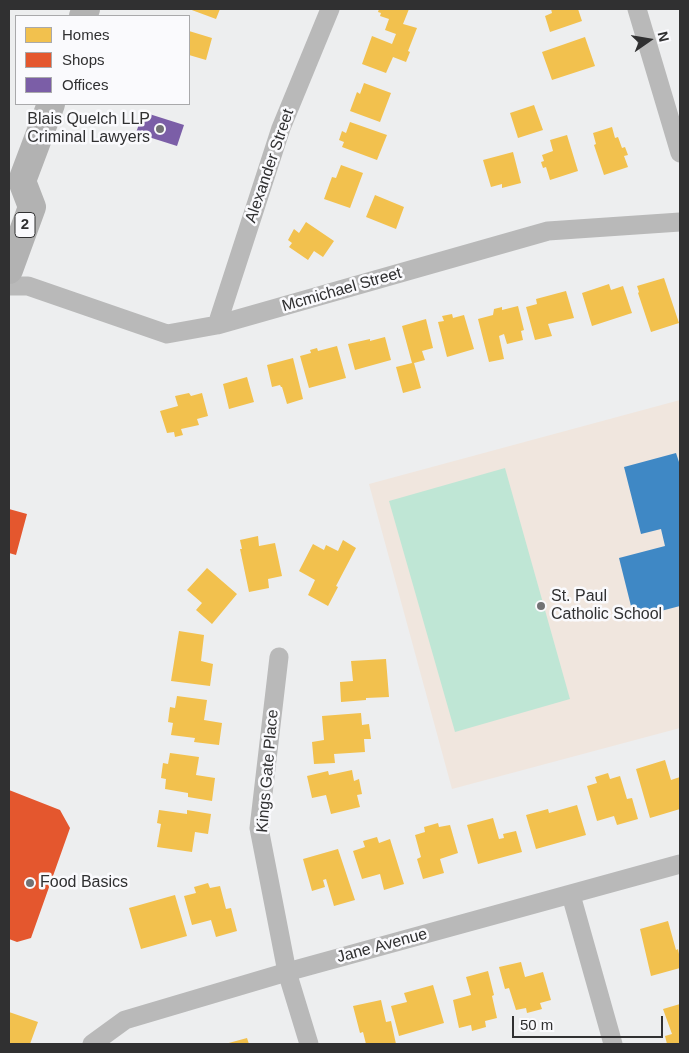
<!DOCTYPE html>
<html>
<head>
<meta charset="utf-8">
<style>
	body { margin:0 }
	#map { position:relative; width:689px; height:1053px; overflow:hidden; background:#edeeef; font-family:Helvetica,sans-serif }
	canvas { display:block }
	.frame { position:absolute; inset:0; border:10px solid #303031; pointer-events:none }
	.legend { position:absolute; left:15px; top:15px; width:175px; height:90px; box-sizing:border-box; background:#fafafd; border:1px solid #a9a9ab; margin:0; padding:6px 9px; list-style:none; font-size:15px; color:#303031 }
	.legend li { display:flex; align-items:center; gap:10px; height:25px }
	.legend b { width:25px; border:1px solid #a9a9ab }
	.north { position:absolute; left:624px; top:15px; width:50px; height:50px; -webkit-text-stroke:4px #fafafd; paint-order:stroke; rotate:77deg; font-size:14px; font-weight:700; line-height:20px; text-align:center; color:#303031 }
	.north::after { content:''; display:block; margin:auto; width:18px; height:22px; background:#303031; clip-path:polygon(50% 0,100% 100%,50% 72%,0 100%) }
	.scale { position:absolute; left:512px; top:1016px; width:151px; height:22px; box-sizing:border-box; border:2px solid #303031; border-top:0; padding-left:6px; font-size:15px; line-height:18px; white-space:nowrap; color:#303031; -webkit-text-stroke:4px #fafafd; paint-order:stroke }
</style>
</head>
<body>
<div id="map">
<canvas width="689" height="1053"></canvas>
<div class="frame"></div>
<ul class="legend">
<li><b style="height:14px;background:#f2c14e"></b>Homes</li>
<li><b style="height:14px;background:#e4572e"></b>Shops</li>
<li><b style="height:14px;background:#7b5ea7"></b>Offices</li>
</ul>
<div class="north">N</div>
<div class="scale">50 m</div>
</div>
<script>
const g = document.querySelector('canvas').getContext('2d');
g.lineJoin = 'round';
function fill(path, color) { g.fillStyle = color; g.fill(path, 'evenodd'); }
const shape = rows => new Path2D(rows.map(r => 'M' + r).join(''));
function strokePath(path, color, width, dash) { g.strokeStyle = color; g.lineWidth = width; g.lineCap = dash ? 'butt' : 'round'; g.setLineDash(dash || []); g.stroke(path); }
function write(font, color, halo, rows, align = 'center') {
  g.font = font + ' Helvetica,sans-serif'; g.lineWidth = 5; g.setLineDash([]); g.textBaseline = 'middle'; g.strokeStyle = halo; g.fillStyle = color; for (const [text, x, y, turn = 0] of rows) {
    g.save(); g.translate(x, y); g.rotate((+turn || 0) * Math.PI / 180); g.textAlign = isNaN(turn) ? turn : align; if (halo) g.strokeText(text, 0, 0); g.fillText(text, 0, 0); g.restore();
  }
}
fill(shape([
	[680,400,680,728,452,789,369,484]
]), '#f0e6de');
fill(shape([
	[505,468,570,699,455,732,389,501]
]), '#bfe6d5');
fill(shape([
	[189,9,220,9,216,19],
	[379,9,409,9,403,24,417,28,408,51,410,52,406,62,393,57,386,73,362,64,372,36,392,44,396,34,385,30,389,19,380,16,381,13,378,12],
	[551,9,578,9,582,21,550,32,545,16,552,13],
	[189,31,212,38,206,60,189,55],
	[585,37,595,66,552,80,542,52],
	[364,83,391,93,380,122,350,111,357,92,360,94],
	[534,105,543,130,518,138,510,113],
	[350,122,387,135,377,160,342,147,344,142,339,140,342,131,346,133],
	[612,127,615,138,618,137,622,148,625,147,628,155,624,156,628,167,604,175,594,145,596,144,593,133],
	[567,135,578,171,550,180,546,167,543,168,541,162,544,161,542,155,553,151,550,140],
	[513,152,521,183,502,188,502,184,491,187,483,160],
	[341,165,363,173,350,208,324,199,332,177,336,178],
	[375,195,404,207,396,229,366,217],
	[306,222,334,241,323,257,314,251,308,260,289,247,292,243,288,240,294,229,299,233],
	[664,278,679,323,651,332,638,293,639,292,637,286],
	[609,284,611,290,623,286,632,313,592,326,582,293],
	[566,291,574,318,548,324,552,336,535,340,526,307,537,304,536,299],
	[518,306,524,330,521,331,523,340,507,344,504,334,499,336,504,359,489,362,478,319,493,315,494,309,502,307,502,310],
	[452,314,453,318,464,315,474,349,447,357,438,322,444,321,442,316],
	[426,319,433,348,422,351,425,360,414,363,421,388,403,393,396,367,412,363,402,326],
	[385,337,391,360,355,370,348,344,370,339,370,341],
	[337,346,346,378,309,388,300,356,311,353,310,350,317,348,318,351],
	[293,358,303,399,287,404,282,387,281,387,280,385,272,387,267,365],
	[247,377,254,402,229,409,223,384],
	[189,393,191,396,202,393,208,416,197,419,199,425,181,429,183,435,175,437,174,432,167,433,160,411,178,406,175,396],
	[258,536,259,546,275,543,282,576,268,579,269,588,249,592,240,549,242,549,240,540],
	[343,540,356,548,336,586,338,587,328,606,308,595,315,580,299,571,313,544,324,550,326,545,338,551],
	[207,568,237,594,212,624,196,610,202,603,187,590],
	[179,631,204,635,201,661,213,664,210,686,171,681],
	[386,659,389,697,366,698,366,700,341,702,340,682,353,681,351,661],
	[177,696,207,700,204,720,222,723,219,745,194,742,195,738,171,735,173,723,168,722,170,707,175,708],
	[361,713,362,725,369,724,371,739,364,739,365,752,334,754,335,763,314,764,312,742,324,740,322,716],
	[170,753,199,757,196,775,215,778,212,801,188,797,188,793,165,789,166,779,161,778,163,763,168,764],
	[665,760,671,780,680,777,680,809,650,818,636,769],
	[352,770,354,781,359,779,362,794,357,795,360,807,331,814,326,795,312,798,307,776,328,771,329,775],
	[608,773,610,779,620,776,627,799,632,798,638,819,617,825,614,816,597,821,587,786,597,783,595,777],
	[577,805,586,835,536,849,526,815,548,809,549,813],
	[159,810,187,814,187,810,211,814,208,834,195,832,192,852,157,847,161,824,157,823],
	[493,818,499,839,504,838,503,834,516,831,522,852,478,864,467,825],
	[438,823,439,827,450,825,458,853,440,859,444,873,423,879,417,859,421,857,415,835,425,832,424,827],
	[377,837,379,843,390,839,404,884,384,890,380,874,362,879,353,851,365,847,363,841],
	[338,849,355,900,334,906,326,879,323,880,325,887,312,891,303,859],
	[208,883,210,888,220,886,226,909,231,908,237,931,216,937,211,920,192,925,184,896,196,893,194,887],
	[175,895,187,936,141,949,129,908],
	[668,921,676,950,678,949,680,959,680,968,651,976,640,929],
	[521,962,525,977,543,972,551,1000,540,1003,542,1009,527,1013,526,1008,516,1010,509,988,505,989,499,967],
	[488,971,494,995,492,996,497,1018,485,1021,486,1027,472,1031,471,1025,459,1028,453,1000,471,995,466,977],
	[433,985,444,1023,399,1036,391,1006,407,1002,404,993],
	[381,1000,386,1022,391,1021,396,1044,366,1044,363,1032,360,1033,353,1006],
	[680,1004,680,1044,667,1044,665,1036,672,1034,663,1009],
	[9,1012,38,1022,30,1044,9,1044],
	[247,1038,249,1044,225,1044]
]), '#f2c14e');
fill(shape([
	[9,509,27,514,16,555,9,553],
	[9,790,60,810,70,828,31,938,17,942,9,939]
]), '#e4572e');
fill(shape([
	[143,112,184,125,177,146,136,133]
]), '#7b5ea7');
fill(shape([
	[676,453,680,465,680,606,634,618,619,558,665,546,661,529,641,534,624,467]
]), '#3f88c5');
strokePath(shape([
	[637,9,680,153],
	[9,286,28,286,167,334,217,325,548,231,680,222],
	[217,325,281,128,330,9],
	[279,657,259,828,287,972,309,1044],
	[571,895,613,1044],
	[92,1044,125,1020,287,972,680,864]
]), '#b9b9b9', 19);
strokePath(shape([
	[83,16,86,9],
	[9,270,32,207,22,181,51,104]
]), '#b2b2b2', 28);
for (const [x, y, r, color] of [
	[160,129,5,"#727274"],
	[541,606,5,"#727274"],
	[30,883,5,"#727274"]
]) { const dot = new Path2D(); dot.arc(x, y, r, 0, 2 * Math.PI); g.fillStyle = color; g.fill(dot); strokePath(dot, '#fafafd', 2); }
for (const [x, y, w] of [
	[25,225,20]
]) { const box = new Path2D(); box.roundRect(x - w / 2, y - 12.5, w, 25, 4); g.fillStyle = '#fafafd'; g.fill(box); strokePath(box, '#303031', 1); }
write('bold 15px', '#303031', null, [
	["2",25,225]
]);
write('16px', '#303031', '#fafafd', [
	["Blais Quelch LLP",150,120,"right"],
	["Criminal Lawyers",150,138,"right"],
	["St. Paul",551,597],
	["Catholic School",551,615],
	["Food Basics",40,883]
], 'left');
write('16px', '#303031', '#fafafd', [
	["Alexander Street",270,166,-71],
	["Mcmichael Street",342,290,-16],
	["Kings Gate Place",268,771,-85],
	["Jane Avenue",382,946,-15]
]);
</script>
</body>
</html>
